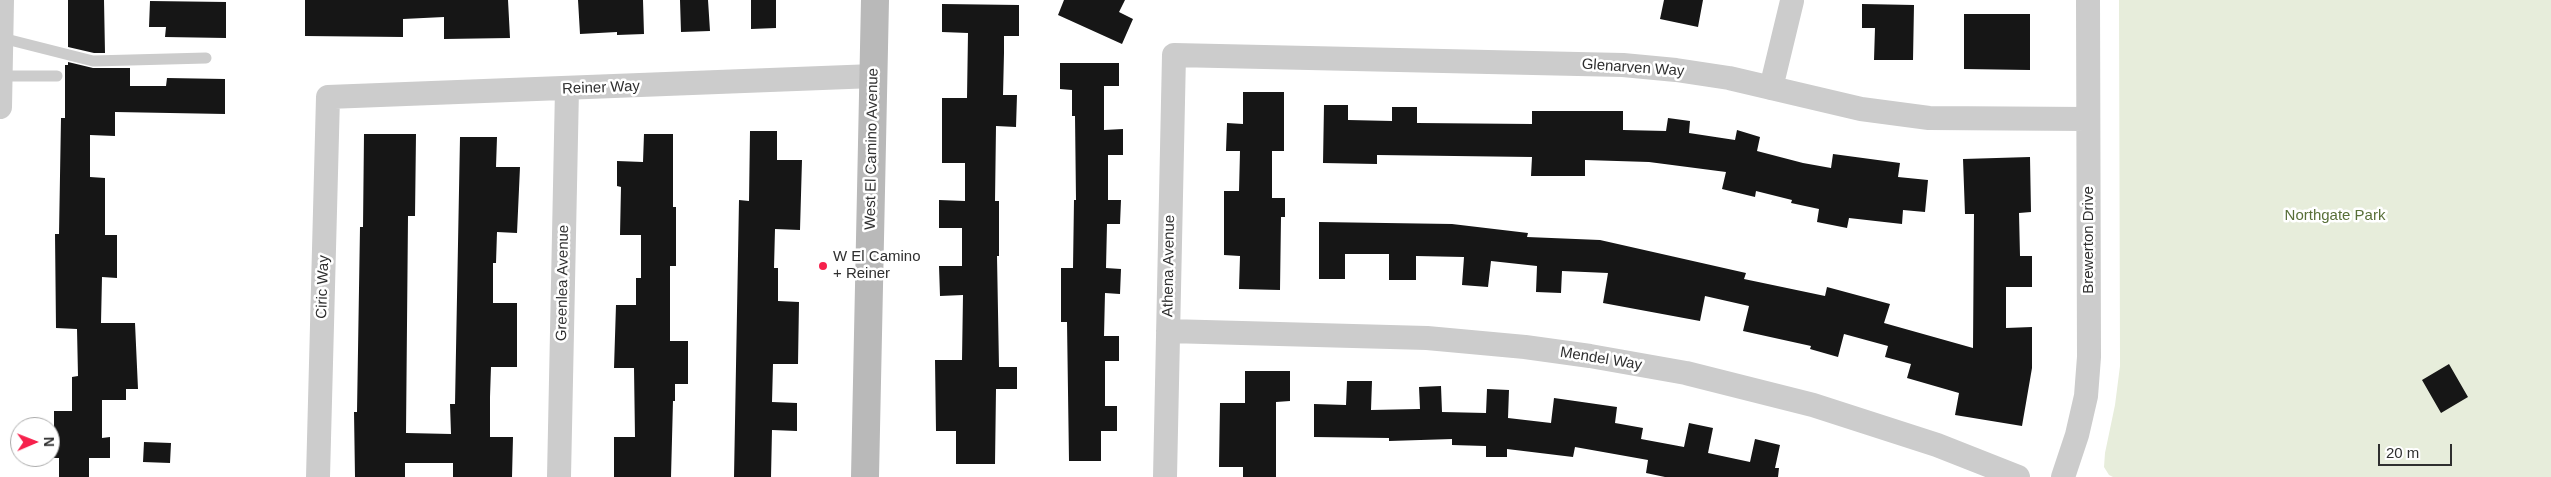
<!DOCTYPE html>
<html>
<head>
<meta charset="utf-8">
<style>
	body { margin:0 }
	#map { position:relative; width:2551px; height:477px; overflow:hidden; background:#fff; font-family:Arial,sans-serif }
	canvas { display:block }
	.north { position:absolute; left:10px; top:417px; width:50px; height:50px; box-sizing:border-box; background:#fff; border:1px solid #acacac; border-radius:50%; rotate:89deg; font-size:14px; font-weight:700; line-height:20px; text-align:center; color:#2f2f2f }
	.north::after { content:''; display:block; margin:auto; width:18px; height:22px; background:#f6214c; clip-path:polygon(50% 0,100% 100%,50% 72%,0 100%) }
	.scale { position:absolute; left:2378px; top:444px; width:74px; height:22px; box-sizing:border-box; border:2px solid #2f2f2f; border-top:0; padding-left:6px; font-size:15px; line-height:18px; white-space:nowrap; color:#2f2f2f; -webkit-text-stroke:4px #fff; paint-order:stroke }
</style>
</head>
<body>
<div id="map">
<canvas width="2551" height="477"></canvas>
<div class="north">N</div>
<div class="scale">20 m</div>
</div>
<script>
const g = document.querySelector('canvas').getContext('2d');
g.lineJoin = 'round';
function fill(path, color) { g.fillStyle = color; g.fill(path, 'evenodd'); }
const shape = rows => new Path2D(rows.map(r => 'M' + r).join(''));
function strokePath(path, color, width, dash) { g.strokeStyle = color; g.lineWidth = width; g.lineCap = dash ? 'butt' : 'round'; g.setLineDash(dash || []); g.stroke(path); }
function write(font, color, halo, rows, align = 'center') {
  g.font = font + ' Arial,sans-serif'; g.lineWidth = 5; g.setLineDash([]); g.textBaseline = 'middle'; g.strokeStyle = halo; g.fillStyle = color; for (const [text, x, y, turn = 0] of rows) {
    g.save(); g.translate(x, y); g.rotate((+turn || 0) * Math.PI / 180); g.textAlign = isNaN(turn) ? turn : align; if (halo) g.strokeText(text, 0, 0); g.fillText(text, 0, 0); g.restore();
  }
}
fill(shape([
	[2119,0,2551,0,2551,477,2113,477,2109,475,2104,467,2105,453,2115,405,2120,366]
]), '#e7eddb');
fill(shape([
	[68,0,104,0,105,53,94,53,68,47],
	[305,0,508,0,510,38,444,39,444,17,403,19,403,37,305,36],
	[578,0,643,0,644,34,617,35,617,32,580,34],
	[680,0,708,0,710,31,681,32],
	[751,0,776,0,776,28,751,29],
	[1064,0,1125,0,1119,12,1133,19,1122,44,1058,15],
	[1664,0,1703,0,1698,27,1660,19],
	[150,1,226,2,226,38,165,37,166,27,149,27],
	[942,4,1019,5,1019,36,1004,36,1004,53,1003,95,1017,95,1016,127,996,126,995,201,999,201,999,256,997,256,999,367,1017,367,1017,389,996,389,995,464,956,464,956,431,936,431,935,360,962,360,963,295,940,296,939,266,962,266,962,228,939,228,939,200,965,201,965,163,942,163,942,98,967,98,968,33,942,32],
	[1862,4,1914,5,1913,60,1874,60,1875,28,1862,28],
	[1964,14,2030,14,2030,70,1964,69],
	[68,62,93,68,130,68,130,86,166,86,167,78,225,79,225,114,115,112,115,136,90,135,90,177,105,178,105,235,117,235,117,278,102,277,101,323,135,323,138,389,126,389,126,400,102,400,102,438,110,437,110,458,89,458,89,477,59,477,59,458,54,458,54,411,72,411,72,377,78,376,77,329,56,328,55,234,59,234,61,118,65,118,65,65,68,65],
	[1060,63,1119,63,1119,86,1104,86,1104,130,1123,129,1123,155,1108,155,1108,200,1121,200,1120,224,1107,224,1106,268,1121,269,1120,294,1105,293,1104,336,1119,336,1119,361,1105,361,1105,406,1117,406,1117,431,1101,431,1101,461,1069,461,1067,322,1061,322,1061,268,1073,268,1074,200,1076,200,1075,116,1072,116,1072,90,1060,89],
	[1243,92,1284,92,1284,151,1272,151,1272,198,1285,198,1285,217,1281,217,1280,290,1239,289,1240,256,1224,255,1224,191,1239,191,1240,151,1226,151,1227,123,1243,124],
	[1324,105,1348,105,1348,120,1392,121,1392,107,1417,107,1417,123,1532,124,1532,111,1623,111,1623,130,1666,131,1668,118,1690,121,1689,133,1735,140,1737,130,1760,137,1757,151,1803,163,1831,168,1833,154,1900,163,1898,177,1928,180,1925,212,1903,210,1902,224,1849,218,1847,228,1817,222,1819,209,1791,203,1792,200,1756,191,1755,197,1722,189,1726,172,1649,162,1585,160,1585,176,1531,176,1532,157,1377,155,1377,164,1323,163],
	[750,131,777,131,777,160,802,160,800,230,775,229,774,268,778,268,778,301,799,302,798,364,773,364,772,402,797,403,797,431,772,430,771,477,734,477,739,200,749,201],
	[364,134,416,134,415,216,408,216,406,433,451,434,450,404,455,404,460,137,497,137,496,167,520,167,517,233,497,232,496,263,493,263,493,303,517,303,517,367,491,367,490,397,490,437,513,437,512,477,453,477,453,463,405,463,405,477,355,477,354,412,357,412,360,227,363,227],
	[644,134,673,134,673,207,676,207,676,266,670,266,670,341,688,341,688,384,675,384,675,401,673,401,671,477,614,477,614,437,635,437,634,368,614,368,616,305,636,305,636,278,641,278,641,235,620,235,621,187,617,186,617,161,643,162],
	[2030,157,2031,212,2019,213,2020,256,2032,256,2032,287,2006,287,2006,328,2032,327,2032,368,2022,426,1955,415,1959,393,1907,378,1911,364,1885,357,1888,346,1844,334,1838,357,1810,349,1811,346,1743,331,1749,306,1705,296,1700,321,1603,303,1608,273,1562,271,1561,293,1536,292,1537,266,1491,261,1488,287,1462,285,1464,257,1416,256,1416,280,1389,280,1389,254,1345,254,1345,279,1319,279,1319,222,1452,224,1528,233,1527,237,1600,240,1746,273,1744,279,1825,296,1827,287,1890,304,1884,323,1973,348,1974,214,1965,214,1963,159],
	[2449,364,2468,397,2441,413,2422,380],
	[1245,371,1290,371,1290,401,1276,402,1276,477,1243,477,1243,467,1219,467,1220,403,1245,403],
	[1347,381,1372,381,1371,410,1420,409,1419,387,1441,386,1442,412,1486,413,1487,389,1509,390,1508,418,1551,423,1554,398,1617,407,1615,423,1643,428,1641,439,1684,447,1689,423,1713,428,1708,453,1750,462,1755,439,1780,445,1775,468,1779,468,1778,477,1665,477,1646,473,1648,460,1575,447,1573,457,1507,449,1507,457,1486,457,1486,446,1452,445,1452,439,1389,441,1389,438,1314,437,1314,404,1346,405],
	[144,442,171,443,170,463,143,462]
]), '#161616');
strokePath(shape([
	[2,38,93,61,206,58],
	[1,76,57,76]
]), '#ccc', 11);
strokePath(shape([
	[1771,88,1792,1],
	[0,107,2,0],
	[1168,331,1427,338,1525,347,1590,356,1686,373,1813,405,1937,445,2018,477],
	[318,477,328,97,874,76],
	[559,477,567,89],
	[1165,477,1174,55,1623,65,1676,70,1729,78,1861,109,1929,118,2088,119],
	[2063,477,2077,435,2086,396,2089,357,2088,0]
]), '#ccc', 24);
strokePath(shape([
	[865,477,875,0]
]), '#b9b9b9', 28);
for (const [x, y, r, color] of [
	[823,266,5,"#f6214c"]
]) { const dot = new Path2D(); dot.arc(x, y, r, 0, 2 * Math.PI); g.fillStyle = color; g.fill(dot); strokePath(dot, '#fff', 2); }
write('15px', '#2f2f2f', '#fff', [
	["Glenarven Way",1633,68,4],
	["Reiner Way",601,88,-2],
	["West El Camino Avenue",872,149,-89],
	["Brewerton Drive",2089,240,-90],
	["Athena Avenue",1169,266,-89],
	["Greenlea Avenue",563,283,-89],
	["Ciric Way",323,287,-88],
	["Mendel Way",1601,359,9]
]);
write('15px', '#586f38', '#fff', [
	["Northgate Park",2335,216]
]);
write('15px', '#2f2f2f', '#fff', [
	["W El Camino",833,257],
	["+ Reiner",833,274]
], 'left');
</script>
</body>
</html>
